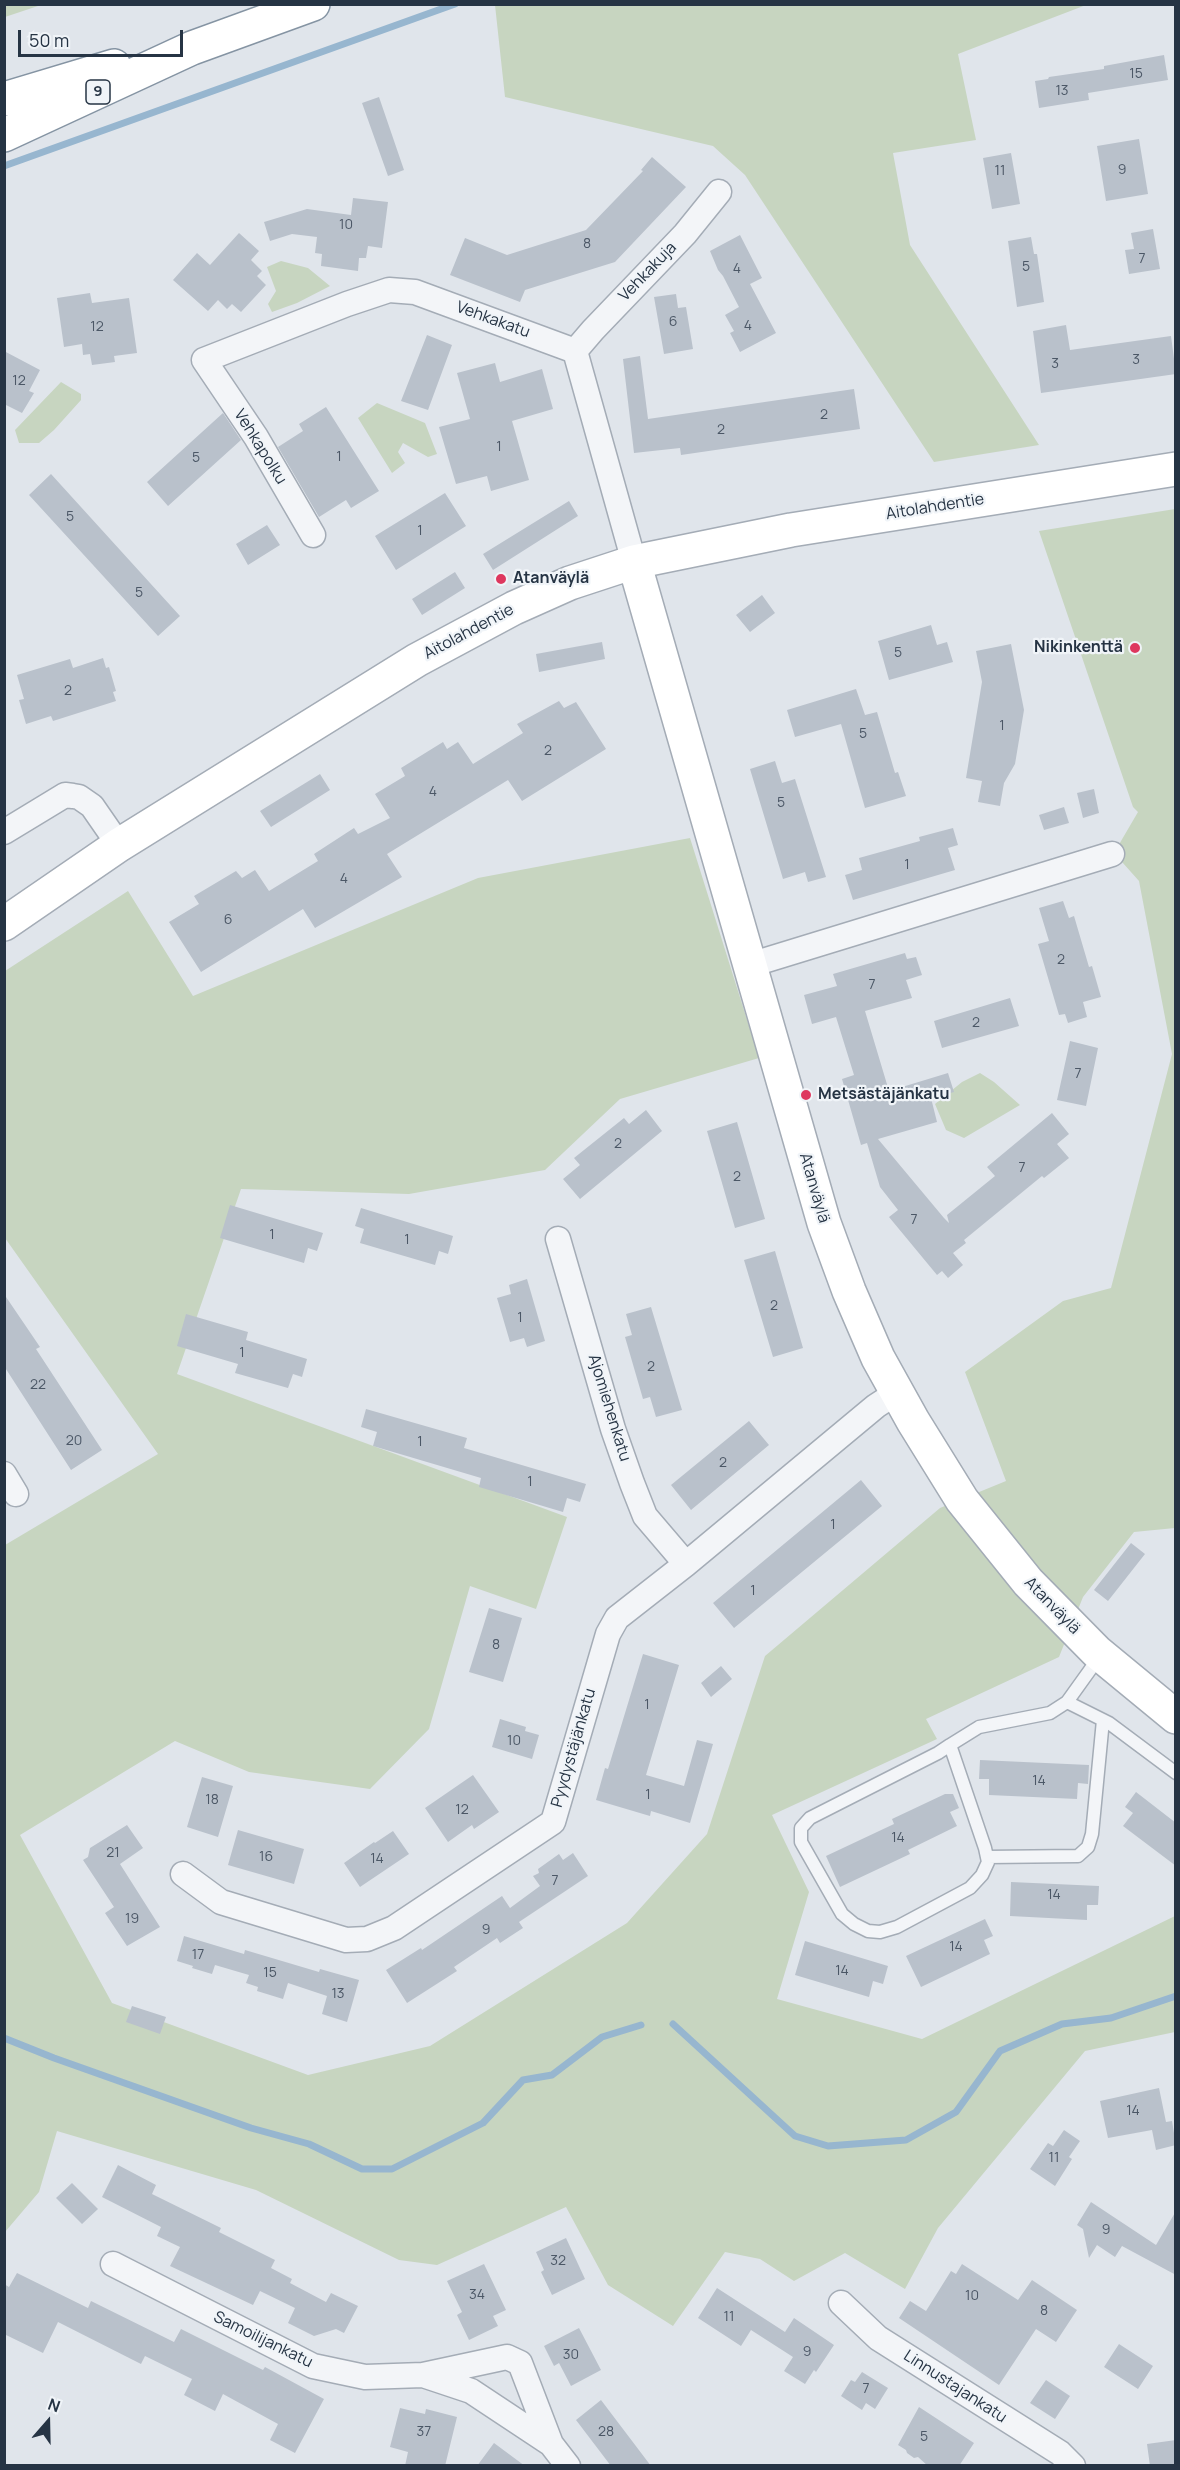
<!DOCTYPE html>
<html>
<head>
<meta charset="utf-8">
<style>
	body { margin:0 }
	#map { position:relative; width:1180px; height:2470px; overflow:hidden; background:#e0e5eb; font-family:Manrope,sans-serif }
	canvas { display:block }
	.frame { position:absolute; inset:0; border:6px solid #263444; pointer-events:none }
	.north { position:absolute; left:18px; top:2392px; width:60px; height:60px; -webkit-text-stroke:4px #f0f4f8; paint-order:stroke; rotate:20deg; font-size:16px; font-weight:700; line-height:24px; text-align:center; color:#263444 }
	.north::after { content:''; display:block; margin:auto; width:21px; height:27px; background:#263444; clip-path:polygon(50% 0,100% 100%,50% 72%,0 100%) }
	.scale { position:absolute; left:18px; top:30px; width:165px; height:27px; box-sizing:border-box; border:3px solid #263444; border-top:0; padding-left:8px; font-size:18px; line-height:21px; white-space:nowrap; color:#263444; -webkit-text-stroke:4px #f0f4f8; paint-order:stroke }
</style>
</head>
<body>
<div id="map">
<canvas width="1180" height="2470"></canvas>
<div class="frame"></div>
<div class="north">N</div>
<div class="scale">50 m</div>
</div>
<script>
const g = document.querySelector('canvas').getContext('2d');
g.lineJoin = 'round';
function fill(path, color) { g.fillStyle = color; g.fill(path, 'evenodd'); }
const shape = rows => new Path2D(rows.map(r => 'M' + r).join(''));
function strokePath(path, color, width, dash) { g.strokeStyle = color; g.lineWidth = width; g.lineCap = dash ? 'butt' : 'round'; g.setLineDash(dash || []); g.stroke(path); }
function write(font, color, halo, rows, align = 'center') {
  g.font = font + ' Manrope,sans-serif'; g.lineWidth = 4.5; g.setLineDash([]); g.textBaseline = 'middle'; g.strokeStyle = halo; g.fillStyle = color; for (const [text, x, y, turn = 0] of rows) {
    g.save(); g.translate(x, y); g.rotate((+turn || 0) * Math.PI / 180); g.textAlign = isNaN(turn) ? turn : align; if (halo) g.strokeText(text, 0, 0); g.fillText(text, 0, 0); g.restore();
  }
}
fill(shape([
	[5,4,41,4,41,5,5,17],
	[495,5,1086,5,958,54,976,140,893,153,910,245,1039,445,934,462,745,175,713,146,505,97],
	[281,261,308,268,330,286,297,303,272,312,268,304,276,291,267,267],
	[61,382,81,394,81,400,54,430,39,443,19,443,15,430],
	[377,403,425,423,437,454,428,457,403,443,398,452,405,463,392,473,358,418],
	[1175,509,1175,1528,1134,1532,1083,1597,1059,1657,926,1719,937,1739,772,1815,809,1892,777,1999,922,2039,1175,1916,1175,2032,1085,2051,938,2228,905,2289,845,2253,794,2281,760,2259,725,2252,673,2326,608,2285,566,2207,437,2265,399,2260,256,2190,57,2131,39,2192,5,2232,5,1545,158,1454,5,1238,5,971,128,891,193,996,478,878,690,838,759,1058,620,1099,545,1170,409,1194,241,1189,177,1374,567,1517,536,1609,470,1586,429,1729,370,1789,249,1772,175,1741,20,1835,112,2003,308,2075,430,2046,627,1923,707,1834,765,1656,940,1508,1006,1481,965,1372,1063,1301,1111,1288,1172,1054,1139,881,1114,853,1138,812,1133,807,1039,531],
	[980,1073,994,1082,1020,1105,964,1138,946,1130,935,1104,962,1082]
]), '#c7d5c0');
strokePath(shape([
	[4,166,455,4],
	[673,2024,795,2136,828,2146,906,2140,956,2112,1000,2051,1062,2024,1111,2018,1176,1996],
	[4,2038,54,2058,251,2128,309,2144,362,2169,392,2169,483,2123,523,2080,552,2075,602,2037,641,2025]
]), '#97b6cf', 7);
fill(shape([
	[1164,55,1168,80,1088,93,1089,100,1039,108,1035,81,1048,79,1049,77,1104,69,1104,66],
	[379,97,404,170,388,176,362,103],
	[1139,139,1148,194,1106,201,1097,146],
	[1011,153,1020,204,992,209,983,158],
	[652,157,686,187,615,262,525,290,520,302,450,275,465,238,507,255,586,230,643,171,641,170],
	[353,198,388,202,382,248,368,246,366,258,359,258,358,271,321,266,322,254,315,253,317,237,292,234,270,241,264,222,307,209,351,215],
	[1153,229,1160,269,1129,274,1125,250,1134,249,1131,233],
	[239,233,259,251,251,260,262,271,257,276,266,285,241,312,232,304,227,309,218,300,208,311,173,280,197,253,210,265],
	[740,235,762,278,750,284,776,333,740,352,730,333,734,331,725,315,739,307,723,276,718,270,710,251],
	[1031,237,1034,254,1037,254,1044,302,1017,307,1008,241],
	[90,293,92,303,129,298,137,353,114,356,115,362,92,365,90,354,83,355,82,344,64,347,57,298],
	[676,294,678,308,686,307,693,349,664,354,654,297],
	[1066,325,1070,350,1171,336,1176,374,1041,393,1033,331],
	[427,335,452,345,428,410,401,401],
	[4,351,40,370,29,391,34,393,22,413,4,404],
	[640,356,648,419,854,389,860,429,681,455,680,448,634,453,623,359],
	[495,363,500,382,542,369,553,409,512,421,529,480,491,491,487,476,456,484,439,427,470,419,457,373],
	[326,407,379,491,351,508,346,500,319,517,278,447,303,431,299,424],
	[223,413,241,440,168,506,147,482],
	[51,474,180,616,158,636,29,495],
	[445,493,466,526,396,570,375,536],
	[569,501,578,516,493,570,483,554],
	[267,525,280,545,248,565,236,544],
	[455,572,465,588,422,615,412,599],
	[762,595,775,613,750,632,736,615],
	[931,625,937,645,947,642,953,662,889,680,878,641],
	[602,642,605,659,539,672,536,654],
	[1011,644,1024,710,1015,764,1004,783,1000,806,978,802,982,781,966,778,982,682,976,651],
	[103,658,106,668,109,667,116,691,113,692,116,701,53,721,51,716,26,724,19,700,24,699,17,675,70,659,73,668],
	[856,689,865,715,877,712,895,773,898,772,906,796,865,808,841,724,795,737,787,710],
	[559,701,564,708,576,702,606,749,522,801,508,780,387,854,402,877,315,928,303,909,201,972,169,922,199,904,194,896,236,871,242,878,255,870,269,891,318,861,314,854,354,828,358,834,390,818,375,794,405,776,401,768,443,742,447,749,458,742,473,764,523,733,517,724],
	[775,761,782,783,795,779,826,877,808,882,805,872,783,879,750,769],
	[320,774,330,790,271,827,260,811],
	[1094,789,1099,813,1083,818,1077,793],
	[1064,807,1069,823,1044,830,1039,815],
	[953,828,958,845,948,848,955,870,853,900,845,875,862,870,859,858,920,841,919,837],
	[1063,901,1069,918,1074,916,1089,967,1092,966,1101,997,1083,1002,1087,1017,1068,1023,1065,1014,1059,1015,1038,944,1049,941,1039,908],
	[905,953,907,959,916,957,922,975,906,980,912,998,865,1011,889,1091,948,1073,954,1092,931,1098,937,1122,878,1139,944,1218,949,1223,947,1215,995,1176,987,1167,1052,1113,1069,1134,1057,1144,1069,1158,1044,1178,1042,1176,964,1240,966,1243,953,1253,963,1265,948,1278,942,1271,937,1275,889,1217,898,1210,880,1187,867,1143,861,1145,842,1079,854,1075,836,1017,812,1024,804,995,837,986,833,974],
	[1010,998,1019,1026,942,1048,934,1021],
	[1070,1041,1098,1048,1086,1106,1057,1100],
	[646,1110,662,1131,580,1199,563,1179,580,1165,574,1158,624,1118,629,1124],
	[737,1122,765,1219,735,1228,707,1131],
	[230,1205,323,1233,317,1251,308,1248,304,1263,220,1238],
	[361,1208,453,1236,448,1254,439,1251,435,1265,360,1243,364,1229,355,1226],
	[775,1251,803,1348,773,1357,744,1260],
	[527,1279,545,1341,527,1347,524,1338,510,1342,497,1298,511,1294,509,1285],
	[4,1294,40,1347,36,1349,102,1450,71,1470,4,1366],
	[651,1307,682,1410,656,1417,650,1397,643,1399,625,1337,632,1335,626,1314],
	[186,1314,248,1332,246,1340,307,1359,302,1377,293,1374,288,1388,235,1373,238,1364,177,1346],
	[366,1409,467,1438,464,1448,586,1484,580,1502,567,1498,563,1512,479,1487,481,1478,373,1446,377,1432,361,1427],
	[749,1421,769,1445,691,1510,671,1485],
	[861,1480,882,1506,734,1628,713,1603],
	[1131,1543,1145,1554,1108,1601,1094,1590],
	[489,1608,522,1618,503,1682,469,1672],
	[643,1654,679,1665,646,1775,684,1786,697,1740,713,1744,690,1823,651,1811,650,1816,596,1800,605,1768,608,1769],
	[721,1666,732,1679,711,1697,701,1683],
	[500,1719,526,1727,525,1731,539,1735,532,1759,492,1747],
	[980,1760,1089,1765,1088,1784,1078,1783,1077,1799,989,1795,989,1779,979,1779],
	[473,1775,499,1812,474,1829,472,1825,448,1842,425,1808],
	[202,1777,233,1786,218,1837,187,1827],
	[1136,1792,1176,1823,1176,1866,1123,1826,1133,1813,1125,1807],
	[945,1794,953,1794,959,1808,950,1812,957,1826,908,1850,910,1854,840,1887,826,1856,894,1824,892,1819],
	[127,1825,143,1848,120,1864,160,1927,127,1946,105,1913,114,1907,83,1860,88,1857,90,1848],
	[238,1830,304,1849,294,1884,228,1865],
	[393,1831,409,1854,360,1887,344,1863,374,1842,375,1843],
	[573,1853,588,1876,519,1922,523,1928,500,1943,497,1938,454,1967,457,1971,407,2003,386,1970,421,1948,422,1950,502,1896,510,1908,540,1886,533,1876,539,1873,538,1869,559,1854,563,1860],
	[1011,1882,1099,1886,1098,1905,1087,1905,1087,1920,1010,1916],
	[985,1919,993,1936,984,1940,990,1954,921,1987,906,1956],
	[184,1936,244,1954,245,1950,319,1972,320,1969,359,1980,347,2022,322,2014,327,1996,288,1983,283,1999,257,1991,258,1987,246,1983,249,1975,215,1965,212,1974,192,1968,193,1966,177,1961],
	[805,1941,888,1966,883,1984,873,1981,869,1997,795,1975],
	[132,2006,166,2017,160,2034,126,2022],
	[1159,2088,1166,2122,1172,2121,1176,2145,1156,2150,1152,2130,1108,2138,1100,2101],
	[1064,2130,1080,2141,1069,2157,1072,2159,1055,2186,1030,2169,1048,2143,1053,2146],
	[118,2165,156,2185,152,2194,221,2228,219,2232,275,2260,271,2268,292,2279,290,2283,326,2302,331,2293,358,2306,344,2333,336,2329,314,2336,288,2323,295,2308,260,2291,253,2305,170,2266,180,2247,157,2236,161,2227,102,2197],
	[72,2183,98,2209,82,2224,56,2198],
	[1091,2202,1156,2245,1176,2211,1176,2275,1122,2246,1115,2257,1097,2245,1089,2258,1083,2229,1077,2225],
	[566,2238,585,2279,552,2295,541,2272,544,2270,536,2252],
	[484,2264,506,2310,493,2316,498,2326,469,2340,457,2315,462,2312,447,2281],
	[962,2264,1018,2300,1032,2280,1077,2310,1056,2342,1036,2329,999,2385,899,2318,910,2301,926,2311,951,2271,956,2274],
	[17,2273,88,2308,91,2301,174,2342,181,2329,263,2370,265,2367,324,2399,295,2453,270,2440,278,2424,223,2394,215,2411,184,2395,192,2379,145,2356,141,2364,58,2322,43,2353,4,2334,4,2284,9,2287],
	[717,2288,785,2332,794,2318,834,2345,816,2372,814,2370,805,2384,784,2371,793,2357,751,2330,741,2346,698,2318],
	[579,2328,601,2370,571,2386,559,2363,554,2366,544,2346],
	[1119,2344,1153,2366,1138,2389,1104,2367],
	[862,2372,888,2388,875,2409,866,2403,862,2410,841,2396,851,2380,855,2382],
	[1046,2380,1070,2396,1055,2419,1030,2403],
	[601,2400,651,2466,611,2466,576,2420],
	[919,2407,974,2443,959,2466,928,2466,918,2457,914,2458,907,2453,906,2450,898,2445],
	[400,2408,425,2414,426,2409,457,2417,445,2466,405,2466,408,2452,390,2447],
	[1176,2440,1176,2466,1150,2466,1147,2444],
	[494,2443,525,2466,477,2466]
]), '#b9c1cb');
const lane = shape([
	[1067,1702,1109,1723,1176,1773],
	[950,1745,985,1848,988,1862,982,1875,970,1888,897,1927,880,1932,868,1931,854,1924,842,1914,801,1842,801,1828,810,1818,938,1753,950,1745,979,1727,1050,1713,1067,1702,1100,1656],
	[987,1857,1078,1856,1088,1847,1092,1834,1103,1720]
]);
const street = shape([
	[575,351,593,330,685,234,719,192],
	[313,535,256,437,204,360,347,304,389,290,415,292,575,351,634,562],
	[4,832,65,795,73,796,79,797,92,806,119,845],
	[750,965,1112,854],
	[558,1239,613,1429,632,1483,645,1516,686,1564],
	[4,1474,16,1494],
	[183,1874,221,1902,346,1940,367,1939,394,1928,553,1822,608,1634,617,1618,686,1564,876,1406,896,1393],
	[113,2264,313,2366,365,2377,423,2375,471,2391,551,2444],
	[841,2303,878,2338,1060,2453,1073,2466],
	[423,2375,507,2357,520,2363,551,2444,568,2466]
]);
const secondary = shape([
	[634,562,824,1223,849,1291,878,1358,913,1421,962,1500,1028,1582,1097,1652,1176,1717],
	[4,924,119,845,417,660,514,608,570,583,634,562,791,530,1176,469]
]);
const highway = shape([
	[4,99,114,66],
	[4,135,192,48,313,4]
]);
strokePath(lane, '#a4acb6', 15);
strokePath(street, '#a4acb6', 27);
strokePath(secondary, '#a4acb6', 36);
strokePath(highway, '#8594a3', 36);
strokePath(lane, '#f3f5f8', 12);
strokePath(street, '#f3f5f8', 24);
strokePath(secondary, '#fff', 33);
strokePath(highway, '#fff', 33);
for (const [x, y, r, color] of [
	[501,579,6,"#de375e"],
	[1135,648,6,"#de375e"],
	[806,1095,6,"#de375e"]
]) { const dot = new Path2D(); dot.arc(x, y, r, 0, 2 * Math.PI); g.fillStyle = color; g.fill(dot); strokePath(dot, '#f0f4f8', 2); }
write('14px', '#4b5766', null, [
	["15",1136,74],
	["13",1062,91],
	["9",1122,170],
	["11",1000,171],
	["10",346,225],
	["8",587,244],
	["7",1142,259],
	["5",1026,267],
	["4",737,269],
	["6",673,322],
	["4",748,326],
	["12",97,327],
	["3",1136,360],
	["3",1055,364],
	["12",19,381],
	["2",824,415],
	["2",721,430],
	["1",499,447],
	["1",339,457],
	["5",196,458],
	["5",70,517],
	["1",420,531],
	["5",139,593],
	["5",898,653],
	["2",68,691],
	["1",1002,726],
	["5",863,734],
	["2",548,751],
	["4",433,792],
	["5",781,803],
	["1",907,865],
	["4",344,879],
	["6",228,920],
	["2",1061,960],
	["7",872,985],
	["2",976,1023],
	["7",1078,1074],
	["2",618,1144],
	["7",1022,1168],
	["2",737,1177],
	["7",914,1220],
	["1",272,1235],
	["1",407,1240],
	["2",774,1306],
	["1",520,1318],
	["1",242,1353],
	["2",651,1367],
	["22",38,1385],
	["20",74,1441],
	["1",420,1442],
	["2",723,1463],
	["1",530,1482],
	["1",833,1525],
	["1",753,1591],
	["8",496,1645],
	["1",647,1705],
	["10",514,1741],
	["14",1039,1781],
	["1",648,1795],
	["18",212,1800],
	["12",462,1810],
	["14",898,1838],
	["21",113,1853],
	["16",266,1857],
	["14",377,1859],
	["7",555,1881],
	["14",1054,1895],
	["19",132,1919],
	["9",486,1930],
	["14",956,1947],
	["17",198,1955],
	["14",842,1971],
	["15",270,1973],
	["13",338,1994],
	["14",1133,2111],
	["11",1054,2158],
	["9",1106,2230],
	["32",558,2261],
	["34",477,2295],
	["10",972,2296],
	["8",1044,2311],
	["11",729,2317],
	["9",807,2352],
	["30",571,2355],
	["7",866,2389],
	["37",424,2432],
	["28",606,2432],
	["5",924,2437]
]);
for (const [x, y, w] of [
	[98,92,24]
]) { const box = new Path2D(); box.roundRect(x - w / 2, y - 12, w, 24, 4.5); g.fillStyle = '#f0f4f8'; g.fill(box); strokePath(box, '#263444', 1.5); }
write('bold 15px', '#263444', null, [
	["9",98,92]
]);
write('16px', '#263444', '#f0f4f8', [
	["Vehkakuja",648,272,-46],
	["Vehkakatu",493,320,20],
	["Vehkapolku",260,447,58],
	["Aitolahdentie",935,507,-9],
	["Aitolahdentie",469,632,-28],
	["Atanväylä",814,1188,74],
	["Ajomiehenkatu",609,1408,73],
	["Atanväylä",1052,1606,46],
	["Pyydystäjänkatu",574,1748,-74],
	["Samoilijankatu",263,2340,26],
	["Linnustajankatu",955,2387,33]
]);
write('bold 16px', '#263444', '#f0f4f8', [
	["Atanväylä",513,579],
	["Nikinkenttä",1123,648,"right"],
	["Metsästäjänkatu",818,1095]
], 'left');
</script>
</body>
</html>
